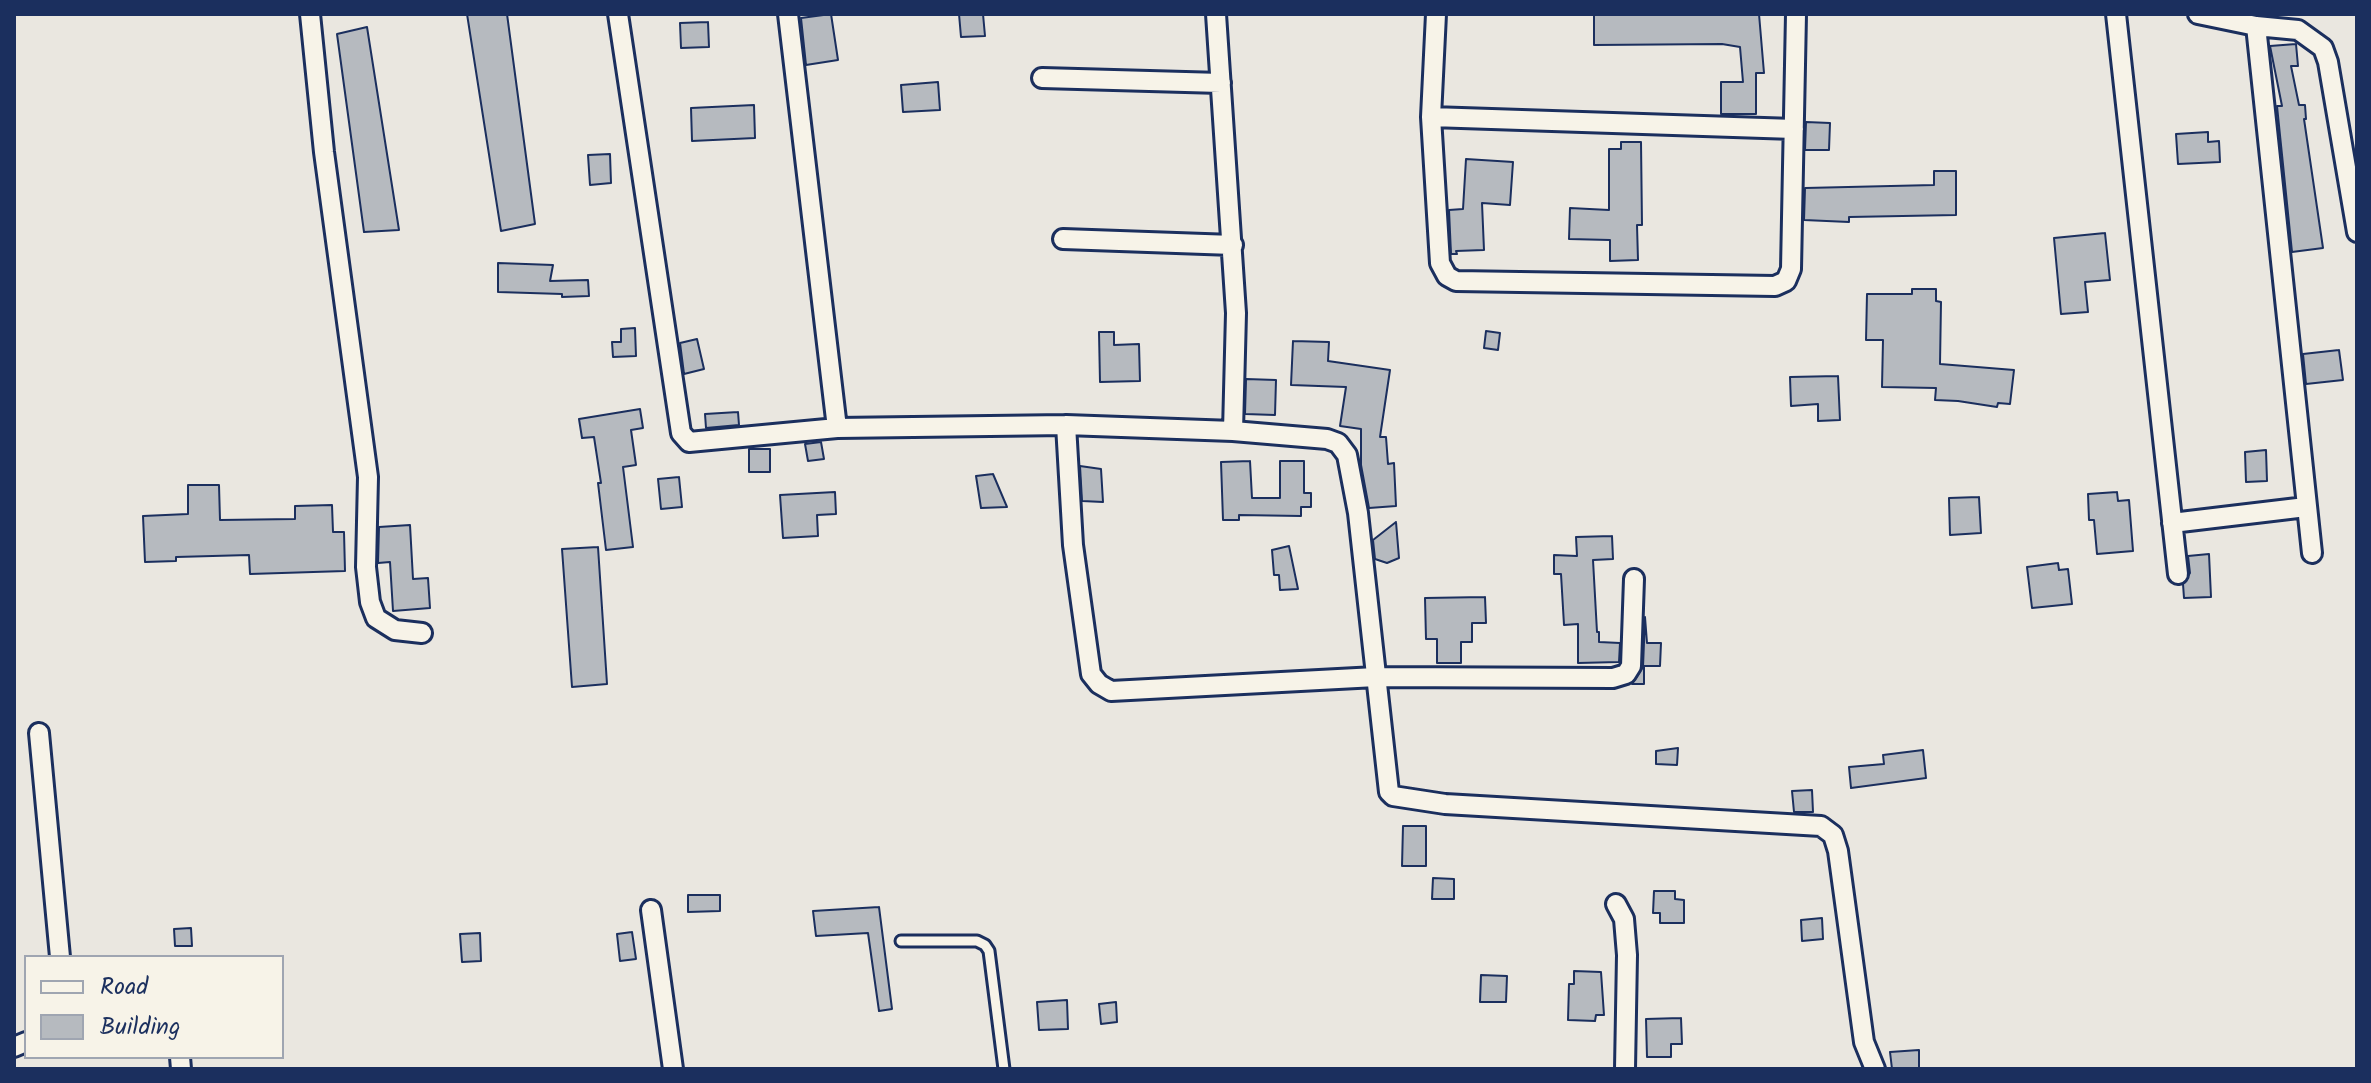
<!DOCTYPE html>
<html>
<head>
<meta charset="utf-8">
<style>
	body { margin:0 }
	#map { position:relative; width:2371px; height:1083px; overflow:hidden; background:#eae7e0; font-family:Kalam,sans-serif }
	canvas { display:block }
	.frame { position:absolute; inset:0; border:16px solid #1b2f5e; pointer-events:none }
	.legend { position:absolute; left:24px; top:955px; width:260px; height:104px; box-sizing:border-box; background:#f7f3e8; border:2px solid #9fa5b1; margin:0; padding:10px 14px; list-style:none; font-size:24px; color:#1b2f5e }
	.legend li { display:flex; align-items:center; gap:16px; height:40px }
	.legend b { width:40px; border:2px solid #9fa5b1 }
</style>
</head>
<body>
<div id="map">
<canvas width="2371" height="1083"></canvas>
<div class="frame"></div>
<ul class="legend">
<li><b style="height:10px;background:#f7f3e8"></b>Road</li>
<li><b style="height:22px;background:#b6babf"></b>Building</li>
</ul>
</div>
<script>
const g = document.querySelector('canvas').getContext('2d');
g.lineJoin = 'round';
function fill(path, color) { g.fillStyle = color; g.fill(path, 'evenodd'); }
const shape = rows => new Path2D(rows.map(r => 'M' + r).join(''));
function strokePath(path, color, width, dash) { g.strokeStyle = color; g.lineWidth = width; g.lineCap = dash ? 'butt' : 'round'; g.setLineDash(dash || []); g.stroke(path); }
const building = shape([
	[467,14,507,14,535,224,501,231,467,14],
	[831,14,838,60,806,65,801,18,831,14],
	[959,14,983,14,985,36,961,37,959,14],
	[1594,14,1759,14,1764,73,1756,73,1756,114,1721,114,1721,82,1743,82,1740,47,1722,44,1594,45,1594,14],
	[708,22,709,47,681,48,680,23,708,22],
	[367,27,399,230,364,232,337,34,367,27],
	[2296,44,2298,66,2291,66,2299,105,2305,105,2306,119,2304,119,2323,248,2292,252,2277,106,2282,106,2270,46,2296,44],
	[938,82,940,110,903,112,901,85,938,82],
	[754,105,755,138,692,141,691,108,754,105],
	[1806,122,1830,123,1829,150,1805,150,1806,122],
	[2208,132,2208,142,2219,141,2220,162,2178,164,2176,134,2208,132],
	[1621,142,1641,142,1642,225,1637,225,1638,260,1610,261,1610,240,1569,239,1570,208,1609,210,1609,149,1621,149,1621,142],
	[610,154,611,183,590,185,588,155,610,154],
	[1466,159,1513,162,1510,205,1482,203,1484,250,1456,251,1457,254,1451,254,1449,210,1463,209,1466,159],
	[1934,171,1956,171,1956,215,1849,217,1849,222,1804,220,1805,188,1934,185,1934,171],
	[2105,233,2110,280,2085,282,2088,312,2061,314,2054,238,2105,233],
	[498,263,553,265,550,281,588,280,589,296,562,297,562,294,498,292,498,263],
	[1912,289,1936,289,1936,301,1941,302,1940,364,2014,370,2010,404,1998,403,1997,407,1958,401,1935,400,1936,388,1882,387,1883,340,1866,340,1867,294,1912,294,1912,289],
	[635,328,636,356,613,357,612,342,621,342,621,329,635,328],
	[1486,331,1500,333,1498,350,1484,348,1486,331],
	[1099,332,1114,332,1114,345,1139,344,1140,381,1100,382,1099,332],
	[697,339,704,369,684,374,680,343,697,339],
	[1293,341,1329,342,1328,361,1390,370,1380,437,1386,437,1388,464,1394,463,1396,506,1369,508,1361,465,1361,429,1340,426,1346,387,1291,385,1293,341],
	[2339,350,2343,380,2306,384,2303,354,2339,350],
	[1838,376,1840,420,1818,421,1818,404,1791,406,1790,377,1838,376],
	[1246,379,1276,380,1275,415,1245,414,1246,379],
	[640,409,643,428,631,430,636,465,623,467,633,547,606,550,598,483,601,483,594,437,582,438,579,419,640,409],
	[738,412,739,425,706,428,705,414,738,412],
	[821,442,824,459,808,461,805,444,821,442],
	[749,449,770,449,770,472,749,472,749,449],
	[2266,450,2267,481,2246,482,2245,452,2266,450],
	[1250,461,1252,498,1280,498,1280,461,1304,461,1304,493,1311,493,1311,507,1301,507,1301,516,1239,515,1239,520,1223,520,1221,462,1250,461],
	[1080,466,1101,469,1103,502,1082,501,1080,466],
	[993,474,1007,507,981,508,976,476,993,474],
	[679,477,682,507,661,509,658,479,679,477],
	[188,485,219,485,220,520,295,519,295,506,332,505,333,532,344,532,345,571,250,574,249,555,176,557,176,561,145,562,143,516,188,514,188,485],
	[835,492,836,514,817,515,818,536,783,538,780,495,835,492],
	[2117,492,2118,501,2129,500,2133,551,2097,554,2094,520,2089,520,2088,494,2117,492],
	[1979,497,1981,533,1950,535,1949,498,1979,497],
	[1396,522,1399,558,1387,563,1375,559,1373,540,1396,522],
	[410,525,413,579,428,578,430,608,393,611,390,562,378,563,379,527,410,525],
	[1612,536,1613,559,1593,560,1597,632,1599,632,1599,642,1620,643,1619,662,1578,663,1578,624,1564,625,1561,574,1554,574,1554,555,1577,556,1576,537,1612,536],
	[1289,546,1298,589,1280,590,1279,575,1274,575,1272,550,1289,546],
	[598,547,607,684,572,687,562,549,598,547],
	[2209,554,2211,597,2184,598,2183,584,2190,573,2188,556,2209,554],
	[2058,563,2059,570,2068,569,2072,604,2032,608,2027,567,2058,563],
	[1485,597,1486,623,1472,623,1472,642,1461,642,1461,663,1437,663,1437,639,1426,639,1425,598,1485,597],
	[1645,617,1647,643,1661,643,1660,666,1644,666,1644,684,1632,684,1643,667,1645,617],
	[1678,748,1677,765,1656,764,1656,751,1678,748],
	[1923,750,1926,778,1851,788,1849,767,1884,764,1883,755,1923,750],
	[1812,790,1813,812,1794,812,1792,791,1812,790],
	[1403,826,1426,826,1426,866,1402,866,1403,826],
	[1433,878,1454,879,1454,899,1432,899,1433,878],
	[1654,891,1675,891,1675,899,1684,900,1684,923,1660,923,1660,913,1653,913,1654,891],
	[688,895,720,895,720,911,688,912,688,895],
	[879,907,892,1009,879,1011,868,933,816,936,813,911,879,907],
	[1822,918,1823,939,1802,941,1801,920,1822,918],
	[191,928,192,946,175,946,174,929,191,928],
	[632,932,636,959,620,961,617,934,632,932],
	[480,933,481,961,462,962,460,934,480,933],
	[1574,971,1601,972,1604,1015,1596,1015,1595,1021,1568,1020,1569,984,1574,984,1574,971],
	[1481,975,1507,976,1506,1002,1480,1002,1481,975],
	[1067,1000,1068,1029,1039,1030,1037,1002,1067,1000],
	[1116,1002,1117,1022,1101,1024,1099,1004,1116,1002],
	[1681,1018,1682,1044,1671,1044,1671,1057,1647,1057,1646,1019,1681,1018],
	[1919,1050,1919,1069,1892,1069,1890,1052,1919,1050]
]);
fill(building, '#b6babf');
strokePath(building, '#1b2f5e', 2);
const lane = shape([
	[901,941,977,941,985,945,989,951,1004,1069]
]);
const street = shape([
	[310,14,324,152,368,477,366,567,370,602,376,618,395,630,422,633],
	[618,14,681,433,689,442,837,428,788,14],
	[1216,14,1236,313,1233,431],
	[1436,14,1431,117,1440,263,1447,276,1456,281,1775,286,1786,281,1791,269,1796,14],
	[2116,14,2178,574],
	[2198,14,2256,26,2298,30,2323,48,2328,62,2357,232],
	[2256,26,2312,553],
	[1042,78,1221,83],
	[1431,117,1794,129],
	[1063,239,1233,245],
	[1066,425,1073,545,1091,674,1099,684,1111,691,1376,677,1613,678,1626,674,1631,666,1634,579],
	[837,428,1066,425,1233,431,1327,439,1338,443,1347,455,1358,513,1389,792,1393,796,1445,804,1821,826,1833,835,1838,851,1864,1042,1875,1069],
	[2172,523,2306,507],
	[39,733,60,957],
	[1616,904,1624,919,1627,955,1625,1069],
	[651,910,673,1069],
	[14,1047,26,1042],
	[180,1057,181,1069]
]);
strokePath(lane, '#1b2f5e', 15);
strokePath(street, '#1b2f5e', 24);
strokePath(lane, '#f7f3e8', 9);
strokePath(street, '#f7f3e8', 18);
</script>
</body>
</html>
